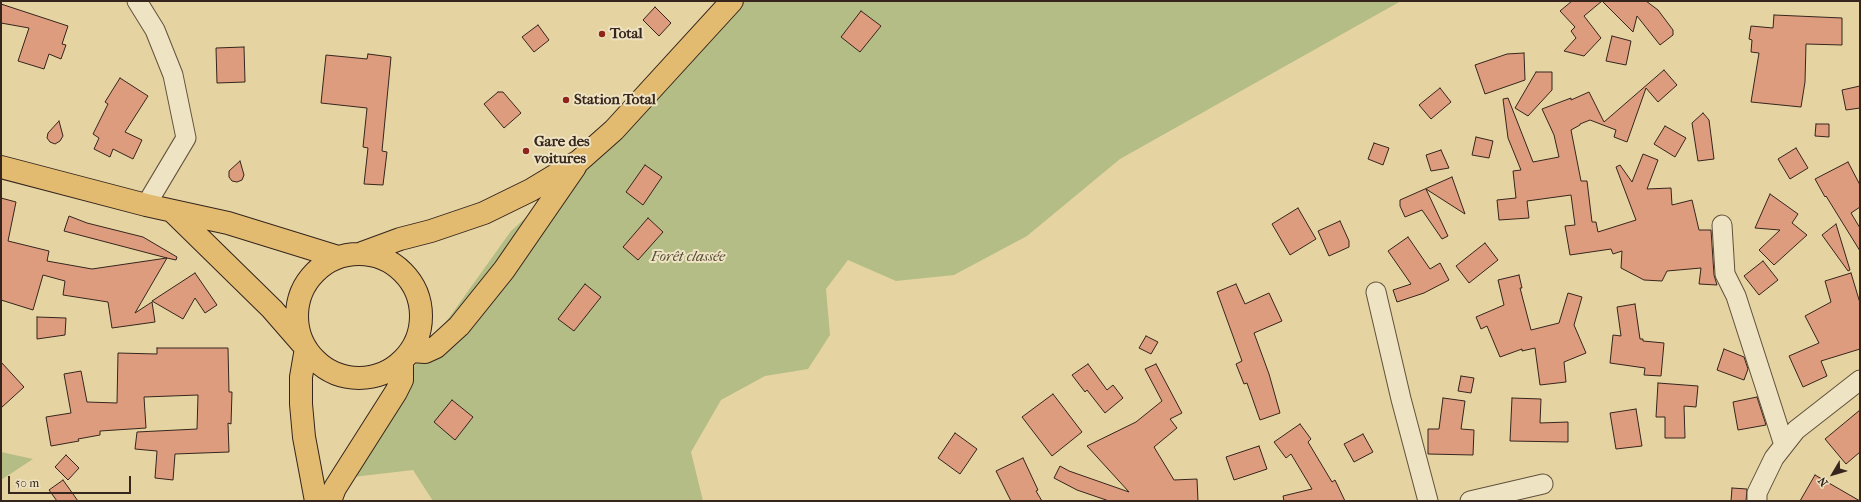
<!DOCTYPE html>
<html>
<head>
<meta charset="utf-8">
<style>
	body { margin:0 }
	#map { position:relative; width:1861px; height:502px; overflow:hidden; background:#e5d4a1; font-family:"IM FELL French Canon",serif }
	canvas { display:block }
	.frame { position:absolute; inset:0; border:2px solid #35251c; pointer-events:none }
	.north { position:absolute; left:1813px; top:454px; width:40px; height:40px; -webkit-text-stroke:3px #eee3c2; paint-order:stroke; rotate:232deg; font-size:11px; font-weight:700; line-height:16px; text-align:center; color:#35251c }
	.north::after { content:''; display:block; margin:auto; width:14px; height:18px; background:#35251c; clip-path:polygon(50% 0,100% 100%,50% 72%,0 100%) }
	.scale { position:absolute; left:8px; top:476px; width:123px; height:18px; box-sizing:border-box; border:2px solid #35251c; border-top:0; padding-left:5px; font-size:12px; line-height:14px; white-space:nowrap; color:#35251c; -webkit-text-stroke:3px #eee3c2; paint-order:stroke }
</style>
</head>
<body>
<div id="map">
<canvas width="1861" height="502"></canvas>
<div class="frame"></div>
<div class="north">N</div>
<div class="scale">50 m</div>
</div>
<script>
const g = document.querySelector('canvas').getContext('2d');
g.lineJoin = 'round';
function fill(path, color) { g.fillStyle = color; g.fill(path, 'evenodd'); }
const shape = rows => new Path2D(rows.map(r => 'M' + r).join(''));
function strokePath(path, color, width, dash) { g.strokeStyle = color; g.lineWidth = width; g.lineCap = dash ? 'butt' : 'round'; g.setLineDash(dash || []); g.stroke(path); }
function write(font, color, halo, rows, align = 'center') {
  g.font = font + ' "IM FELL French Canon",serif'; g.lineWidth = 4; g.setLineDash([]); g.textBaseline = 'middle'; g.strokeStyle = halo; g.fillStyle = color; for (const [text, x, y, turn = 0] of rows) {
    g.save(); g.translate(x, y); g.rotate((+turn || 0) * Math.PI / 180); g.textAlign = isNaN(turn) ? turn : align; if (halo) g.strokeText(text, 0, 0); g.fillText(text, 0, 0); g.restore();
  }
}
fill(shape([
	[717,1,1401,1,1120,159,1027,236,954,275,896,281,848,260,826,289,830,335,808,369,765,376,721,400,691,452,703,501,433,501,413,470,336,479,363,438,511,231,571,177],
	[1,452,33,459,1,480]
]), '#b4bd85');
const building = shape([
	[1572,1,1602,1,1584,16,1601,38,1584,56,1564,51,1576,38,1571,31,1575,27,1560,11,1572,1],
	[1602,1,1646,1,1658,10,1673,30,1673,35,1660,45,1637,16,1633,32,1602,1],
	[1,4,68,26,62,44,66,45,61,59,49,54,44,69,18,61,29,28,1,23,1,4],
	[655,7,671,23,659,36,643,20,655,7],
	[861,11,881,26,860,52,841,37,861,11],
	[1774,15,1842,18,1842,45,1806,44,1805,82,1801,107,1751,102,1759,53,1751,52,1752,40,1749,39,1751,26,1773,28,1774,15],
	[538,25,549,40,534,52,522,37,538,25],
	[1612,36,1631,41,1626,65,1606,61,1612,36],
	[244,47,245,82,217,83,216,48,244,47],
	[1524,53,1525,80,1485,94,1475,65,1507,54,1524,53],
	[368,54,391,57,382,151,387,152,383,185,364,184,368,148,363,147,367,108,321,103,326,55,367,59,368,54],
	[1664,70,1677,85,1658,102,1646,88,1627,142,1614,137,1616,130,1590,120,1580,124,1580,125,1571,130,1581,181,1587,181,1592,222,1596,222,1598,232,1636,220,1616,167,1620,165,1632,182,1643,154,1658,160,1647,189,1671,188,1672,205,1692,200,1699,230,1711,230,1714,275,1717,285,1699,284,1701,268,1667,271,1662,281,1644,280,1621,268,1622,251,1613,254,1611,249,1570,255,1565,226,1575,225,1571,195,1527,201,1529,218,1499,220,1497,200,1516,198,1513,171,1521,170,1508,138,1503,99,1508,98,1533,162,1559,157,1554,135,1542,109,1571,98,1571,100,1589,92,1604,122,1664,70],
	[1536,72,1552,72,1552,90,1528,116,1515,108,1536,72],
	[120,78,148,96,125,132,142,140,133,159,113,149,110,157,94,149,99,138,93,134,108,104,105,102,120,78],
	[1860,86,1860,108,1846,110,1842,90,1860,86],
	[1440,88,1451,102,1431,119,1419,105,1440,88],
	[498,92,503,92,521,113,504,128,484,104,498,92],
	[1703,113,1709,120,1714,159,1698,161,1692,123,1703,113],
	[59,121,63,136,60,141,55,144,50,142,47,138,48,133,59,121],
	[1816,124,1829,124,1829,137,1815,136,1816,124],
	[1665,126,1686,138,1675,157,1654,144,1665,126],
	[1476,137,1493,141,1489,158,1472,155,1476,137],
	[1374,143,1389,148,1383,165,1368,159,1374,143],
	[1796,148,1808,168,1790,179,1778,159,1796,148],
	[1441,150,1449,168,1431,171,1426,155,1441,150],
	[240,161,244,175,242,180,237,182,232,181,229,177,229,171,240,161],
	[1848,162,1860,185,1860,207,1851,213,1860,228,1860,251,1826,196,1825,197,1815,179,1848,162],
	[645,165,662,177,643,205,626,192,645,165],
	[1452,177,1465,214,1426,189,1448,236,1442,239,1422,210,1405,217,1400,206,1400,200,1452,177],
	[1770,194,1798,214,1792,223,1807,235,1774,265,1759,250,1780,230,1755,228,1770,194],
	[1,198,16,202,8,241,49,251,47,261,92,269,167,258,64,231,69,216,87,223,143,237,177,257,176,260,167,258,135,313,152,302,155,322,112,328,108,302,63,295,65,281,43,275,33,310,1,300,1,198],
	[1298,208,1316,239,1290,255,1272,224,1298,208],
	[648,218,663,232,638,260,623,247,648,218],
	[1340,221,1349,241,1349,247,1329,256,1318,231,1340,221],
	[1836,224,1850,270,1848,271,1822,235,1836,224],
	[1408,237,1430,269,1440,263,1449,280,1424,293,1397,302,1393,290,1411,284,1388,251,1408,237],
	[1485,243,1498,260,1469,283,1456,266,1485,243],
	[1763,261,1778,280,1759,295,1744,276,1763,261],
	[195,273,217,305,205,313,195,298,183,319,152,301,195,273],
	[1851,273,1860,303,1860,349,1821,361,1827,376,1803,387,1789,356,1819,343,1805,316,1831,302,1825,281,1851,273],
	[1519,275,1522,288,1520,288,1531,330,1559,323,1568,293,1582,297,1574,325,1586,353,1564,362,1566,382,1540,385,1535,348,1522,351,1522,349,1500,357,1487,326,1481,329,1476,317,1504,305,1498,280,1519,275],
	[585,284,601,297,574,331,558,319,585,284],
	[1236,284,1245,304,1269,293,1282,321,1254,333,1269,374,1280,413,1260,420,1247,383,1244,384,1236,364,1242,361,1217,292,1236,284],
	[1635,304,1640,339,1643,339,1643,341,1664,343,1661,376,1644,375,1645,368,1610,363,1613,335,1621,336,1617,307,1635,304],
	[37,317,66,318,65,335,37,339,37,317],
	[1146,336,1158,342,1151,354,1139,348,1146,336],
	[157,348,228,348,229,392,232,392,231,424,228,423,229,452,175,454,173,480,155,478,157,451,135,449,137,432,197,429,198,395,144,397,146,428,100,431,100,435,78,439,79,441,51,446,46,417,71,413,64,374,81,371,87,402,117,403,118,353,157,354,157,348],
	[1724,349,1744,357,1748,369,1744,380,1717,370,1724,349],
	[1,362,24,387,1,408,1,362],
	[1088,364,1107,390,1113,385,1123,398,1105,413,1087,390,1085,392,1072,375,1088,364],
	[1156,364,1182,413,1170,419,1177,428,1154,447,1174,480,1197,479,1198,501,1109,501,1077,490,1054,478,1060,466,1069,471,1129,492,1087,446,1136,422,1162,401,1145,369,1156,364],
	[1461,376,1474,378,1471,393,1458,391,1461,376],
	[1658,383,1698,386,1696,407,1684,406,1685,438,1665,438,1665,417,1656,417,1658,383],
	[1053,394,1082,432,1052,456,1022,417,1053,394],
	[1757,397,1766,425,1738,430,1733,402,1757,397],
	[1443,398,1465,401,1461,429,1474,430,1473,455,1428,454,1428,429,1439,429,1443,398],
	[1512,398,1541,399,1540,423,1568,422,1568,442,1510,441,1512,398],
	[452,400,473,417,455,440,434,422,452,400],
	[1636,409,1642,446,1616,449,1610,413,1636,409],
	[1860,410,1860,452,1846,464,1825,439,1860,410],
	[1300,424,1311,439,1308,442,1332,482,1335,480,1345,501,1284,501,1283,496,1312,489,1291,454,1286,458,1274,442,1300,424],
	[955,433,977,449,960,474,938,458,955,433],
	[1363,434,1373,452,1354,462,1344,444,1363,434],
	[1259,446,1267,469,1234,480,1226,457,1259,446],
	[66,455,79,468,68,480,55,467,66,455],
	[1023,458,1038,490,1036,491,1042,501,1011,501,996,471,1023,458],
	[1815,475,1860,501,1800,501,1815,475],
	[63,480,78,501,57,501,49,490,63,480],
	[1732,488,1747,489,1746,501,1731,501,1732,488]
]);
fill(building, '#de9c7f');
strokePath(building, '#35251c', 1);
const minor = shape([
	[137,1,155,30,173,75,186,138,146,205],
	[1722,225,1725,274,1736,296,1784,445],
	[1376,292,1401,399,1428,501],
	[1470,501,1543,484],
	[1757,501,1757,493,1774,458,1796,430,1860,380]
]);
const trunk = shape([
	[1,167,146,205,228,223,338,257],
	[172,211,272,309,306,348,301,377,301,404,304,437,316,501],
	[362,253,400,239,431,231,484,213,531,190,579,161,614,130,732,1],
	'297 316a62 62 0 1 1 124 0a62 62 0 1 1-124 0Z',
	[412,351,425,352,436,347,459,326,504,270,575,167],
	[330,501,335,488,396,392,402,380,402,363]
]);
strokePath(minor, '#61513d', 21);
strokePath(trunk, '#35251c', 24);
strokePath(minor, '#eee3c2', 19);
strokePath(trunk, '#e2ba70', 22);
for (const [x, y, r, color] of [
	[602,34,4,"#8f2418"],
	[566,100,4,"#8f2418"],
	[526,151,4,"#8f2418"]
]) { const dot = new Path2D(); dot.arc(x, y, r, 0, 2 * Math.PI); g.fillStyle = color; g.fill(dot); strokePath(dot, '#eee3c2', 1.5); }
write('bold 15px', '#35251c', '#eee3c2', [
	["Total",610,34],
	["Station Total",574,100],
	["Gare des",534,142],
	["voitures",534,159]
], 'left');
write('italic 15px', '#554b36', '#eee3c2', [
	["Forêt classée",688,257]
]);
</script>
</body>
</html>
